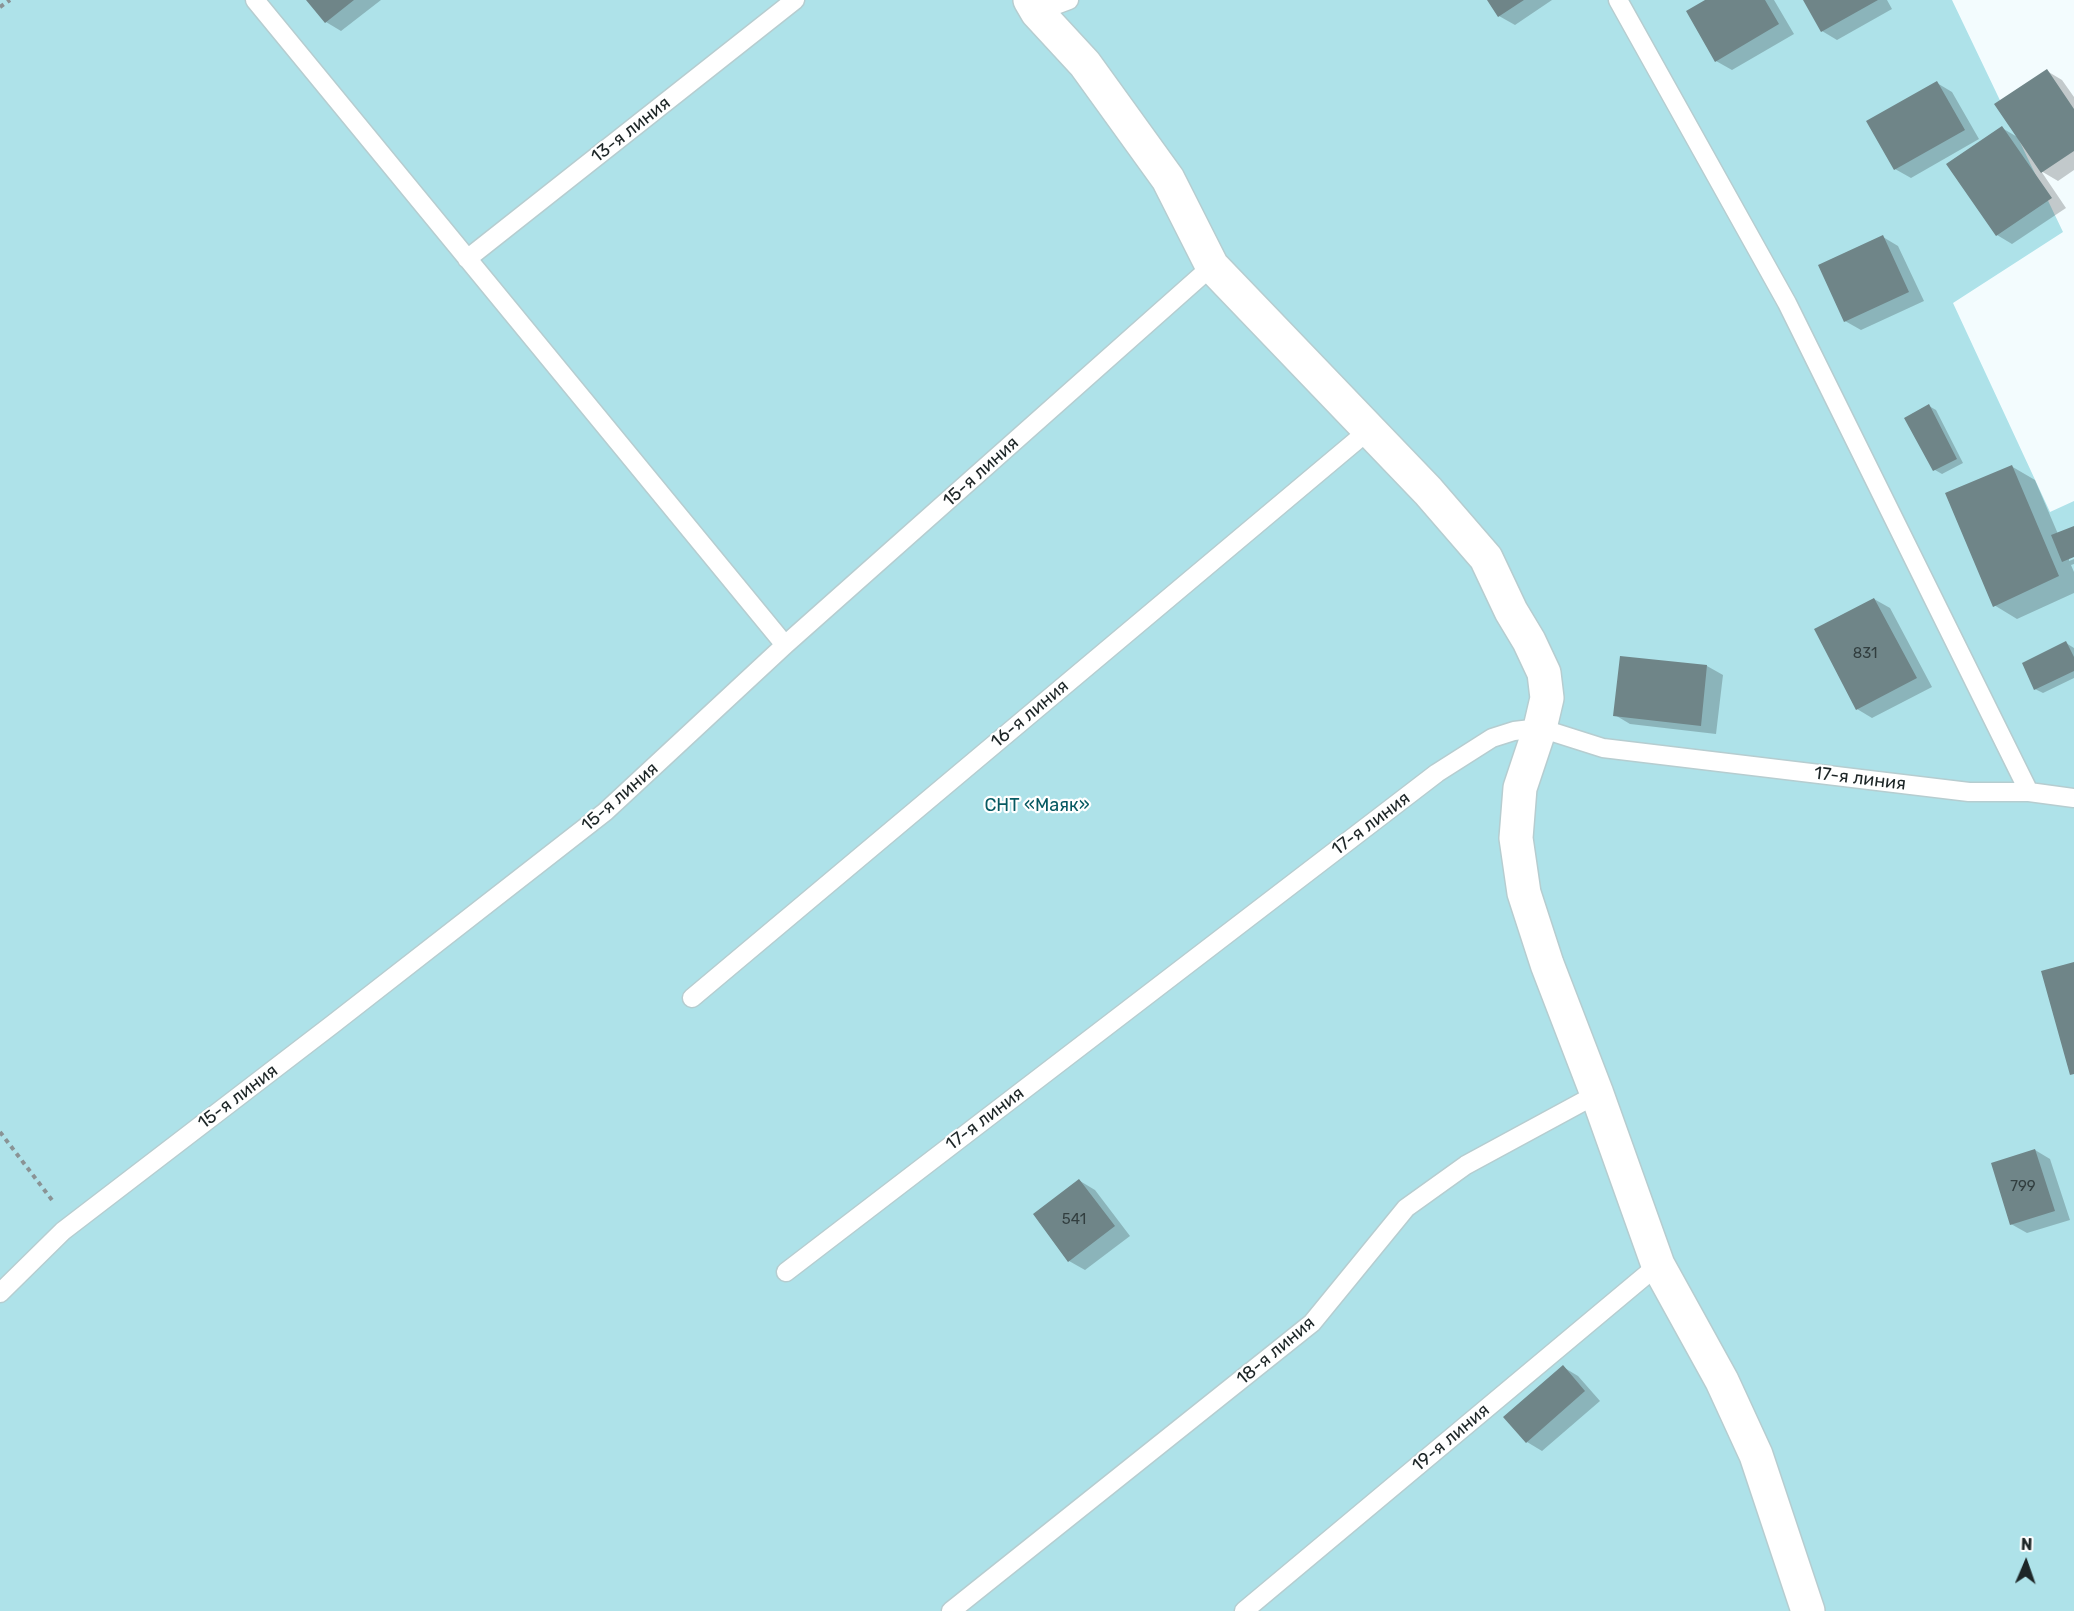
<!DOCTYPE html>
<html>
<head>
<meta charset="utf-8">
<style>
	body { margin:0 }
	#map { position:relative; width:2074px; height:1611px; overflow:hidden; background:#f3fcfe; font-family:Rubik,sans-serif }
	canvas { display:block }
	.north { position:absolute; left:1996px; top:1533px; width:60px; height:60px; -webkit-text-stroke:4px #fff; paint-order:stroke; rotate:2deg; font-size:16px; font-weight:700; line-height:24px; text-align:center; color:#1d2627 }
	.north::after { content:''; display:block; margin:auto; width:21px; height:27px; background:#1d2627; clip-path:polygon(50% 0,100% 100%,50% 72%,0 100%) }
</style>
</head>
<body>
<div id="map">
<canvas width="2074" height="1611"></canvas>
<div class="north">N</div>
</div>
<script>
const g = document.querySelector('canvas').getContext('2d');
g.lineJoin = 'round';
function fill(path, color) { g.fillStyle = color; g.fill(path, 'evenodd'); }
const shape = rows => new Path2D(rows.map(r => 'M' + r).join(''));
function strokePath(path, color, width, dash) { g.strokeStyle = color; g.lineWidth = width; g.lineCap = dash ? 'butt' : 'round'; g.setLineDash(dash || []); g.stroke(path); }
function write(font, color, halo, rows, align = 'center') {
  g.font = font + ' Rubik,sans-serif'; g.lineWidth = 4.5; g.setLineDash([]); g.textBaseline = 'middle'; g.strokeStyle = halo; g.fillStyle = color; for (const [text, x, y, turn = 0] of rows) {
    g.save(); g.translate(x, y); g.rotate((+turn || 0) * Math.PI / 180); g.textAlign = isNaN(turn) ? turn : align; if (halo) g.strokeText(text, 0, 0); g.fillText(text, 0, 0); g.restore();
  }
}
fill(shape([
	[0,0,1952,0,2063,232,1953,303,2050,512,2074,501,2074,1611,0,1611]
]), '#aee2e9');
fill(shape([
	[308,0,381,0,341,31,326,22],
	[1489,0,1552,0,1515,25,1499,16],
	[1708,0,1774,0,1794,34,1732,70,1716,61],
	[1804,0,1887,0,1892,9,1837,40,1822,31],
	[2047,71,2062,80,2074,97,2074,170,2058,181,2041,171,2066,208,2012,244,1997,235,2002,128,2019,138],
	[1937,83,1952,92,1979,139,1911,178,1895,169,1868,121],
	[1883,237,1898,246,1924,301,1861,330,1845,321],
	[1929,406,1936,410,1963,463,1942,474,1935,470],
	[2011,466,2035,480,2058,534,2074,527,2074,556,2069,558,2069,561,2074,559,2074,564,2071,565,2074,572,2074,593,2017,619,1994,605],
	[1874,599,1890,608,1932,687,1872,718,1857,709],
	[2066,643,2074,648,2074,678,2043,693,2035,689],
	[1621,657,1707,666,1723,675,1716,734,1630,724,1615,715],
	[2035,1150,2050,1159,2070,1220,2027,1233,2011,1224],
	[1080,1181,1095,1190,1130,1236,1085,1270,1069,1261],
	[1563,1367,1578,1376,1600,1401,1542,1451,1527,1442]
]), '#0003');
fill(shape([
	[306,0,354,0,325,23],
	[1487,0,1524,0,1498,17],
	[1705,0,1765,0,1779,24,1715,62,1686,11],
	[1803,0,1878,0,1821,32],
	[2047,69,2074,109,2074,151,2041,173,1994,104],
	[1937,81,1965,130,1894,170,1866,121],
	[2002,126,2052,198,1996,236,1946,164],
	[1883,235,1909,292,1844,322,1818,265],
	[1929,404,1957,459,1933,471,1904,418],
	[2012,465,2059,576,1993,607,1945,493],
	[2074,526,2074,557,2062,562,2051,535],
	[1874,598,1917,678,1856,710,1814,629],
	[2066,641,2074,657,2074,671,2034,690,2022,663],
	[1620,656,1707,665,1701,726,1613,716],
	[2074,962,2074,1074,2070,1075,2041,971],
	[2035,1149,2055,1211,2010,1225,1991,1163],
	[1079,1179,1115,1226,1068,1262,1033,1214],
	[1563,1365,1585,1391,1526,1443,1503,1417]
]), '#6f8588');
const lane = shape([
	[255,0,785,645],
	[1618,0,1787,303,2029,792],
	[1037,12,1069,0],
	[467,259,795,0],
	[692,998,1369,430],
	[786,1272,1437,773,1492,738,1514,731,1540,728,1603,748,1969,792,2029,792,2074,798],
	[0,1293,63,1231,333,1024,605,812,785,645,1212,266],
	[951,1611,1312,1323,1406,1208,1466,1165,1597,1094],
	[1244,1611,1658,1265]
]);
const street = shape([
	[1030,0,1037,12,1085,64,1168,179,1212,266,1428,491,1486,558,1511,611,1529,641,1544,673,1547,698,1540,728,1520,788,1516,838,1524,893,1547,964,1597,1094,1658,1265,1722,1381,1756,1455,1808,1611]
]);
strokePath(lane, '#b6cdd0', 21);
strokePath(street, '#b6cdd0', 36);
strokePath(shape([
	[0,7,10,0],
	[0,1132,52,1200]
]), '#8a9395', 4, [4.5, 4.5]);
strokePath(lane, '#fff', 18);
strokePath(street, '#fff', 33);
write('15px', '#323e3f', null, [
	["831",1865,654],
	["799",2023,1187],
	["541",1074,1220]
]);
write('18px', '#1d2627', '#fff', [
	["13-я линия",631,130,-38],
	["15-я линия",981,472,-42],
	["16-я линия",1030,714,-40],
	["17-я линия",1860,779,7],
	["15-я линия",620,797,-41],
	["17-я линия",1371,824,-37],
	["15-я линия",238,1097,-37],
	["17-я линия",985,1119,-37],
	["18-я линия",1276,1351,-40],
	["19-я линия",1451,1438,-40]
]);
write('18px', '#075a62', '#fff', [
	["СНТ «Маяк»",1037,806]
]);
</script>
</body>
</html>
